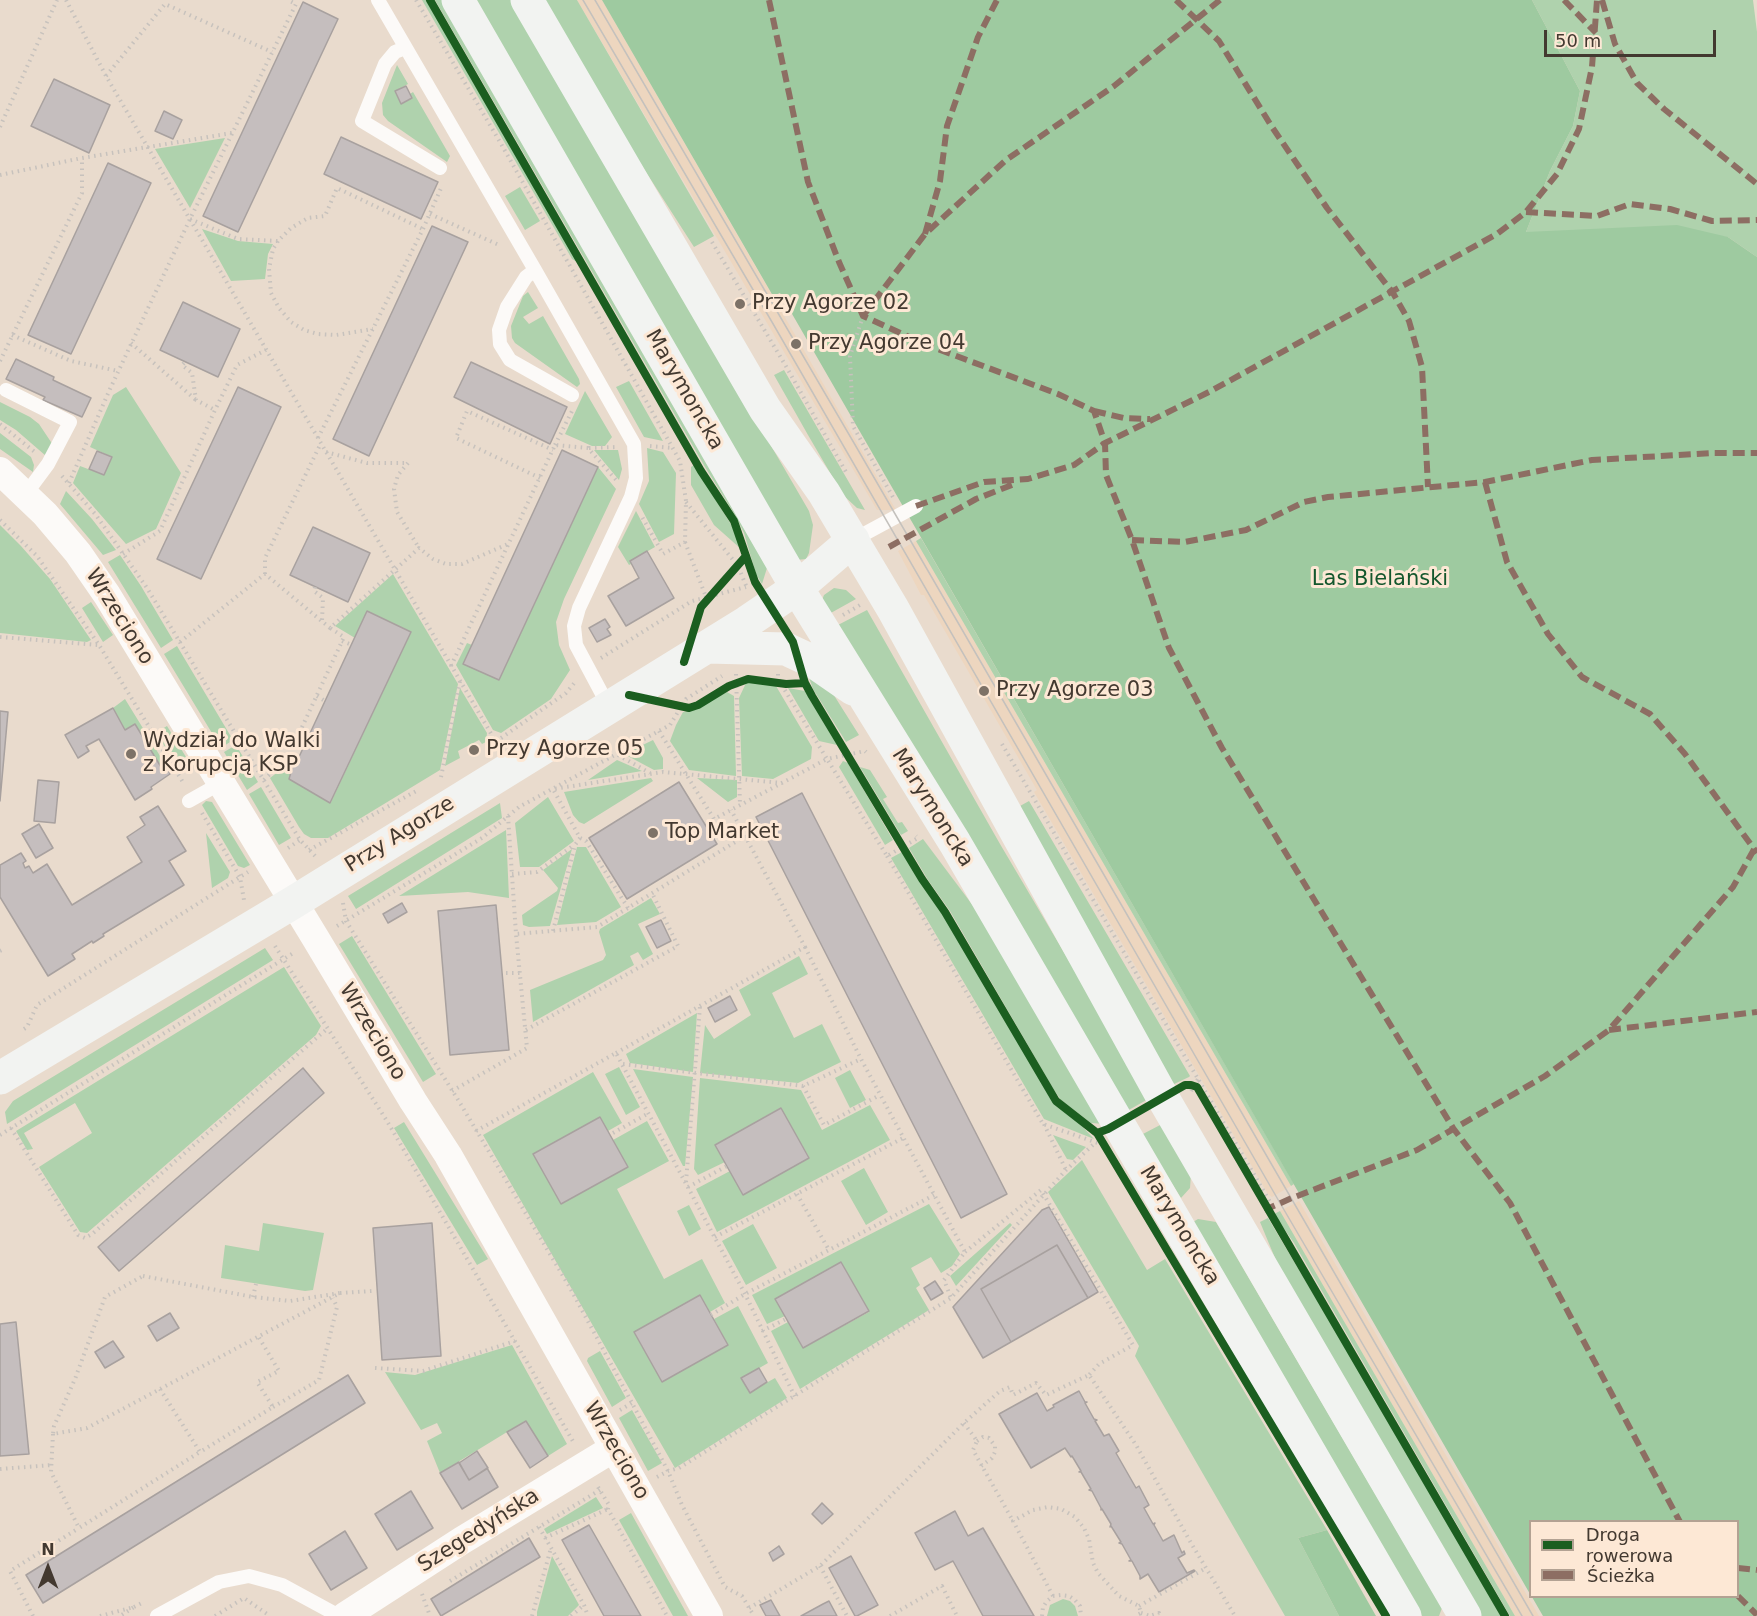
<!DOCTYPE html>
<html>
<head>
<meta charset="utf-8">
<style>
	body { margin:0 }
	#map { position:relative; width:1757px; height:1616px; overflow:hidden; background:#e9dbcd; font-family:"DejaVu Sans",sans-serif }
	canvas { display:block }
	.legend { position:absolute; left:1529px; top:1520px; width:210px; height:78px; box-sizing:border-box; background:#fde8d5; border:2px solid #b3a293; margin:0; padding:8px 10px; list-style:none; font-size:18px; color:#433930 }
	.legend li { display:flex; align-items:center; gap:12px; height:30px }
	.legend b { width:30px; border:2px solid #b3a293 }
	.north { position:absolute; left:18px; top:1538px; width:60px; height:60px; -webkit-text-stroke:4px #fde8d5; paint-order:stroke; rotate:0deg; font-size:16px; font-weight:700; line-height:24px; text-align:center; color:#433930 }
	.north::after { content:''; display:block; margin:auto; width:21px; height:27px; background:#433930; clip-path:polygon(50% 0,100% 100%,50% 72%,0 100%) }
	.scale { position:absolute; left:1544px; top:30px; width:172px; height:27px; box-sizing:border-box; border:3px solid #433930; border-top:0; padding-left:8px; font-size:18px; line-height:21px; white-space:nowrap; color:#433930; -webkit-text-stroke:4px #fde8d5; paint-order:stroke }
</style>
</head>
<body>
<div id="map">
<canvas width="1757" height="1616"></canvas>
<ul class="legend">
<li><b style="height:8px;background:#1b5e20"></b>Droga rowerowa</li>
<li><b style="height:8px;background:#8d6e63"></b>Ścieżka</li>
</ul>
<div class="north">N</div>
<div class="scale">50 m</div>
</div>
<script>
const g = document.querySelector('canvas').getContext('2d');
g.lineJoin = 'round';
function fill(path, color) { g.fillStyle = color; g.fill(path, 'evenodd'); }
const shape = rows => new Path2D(rows.map(r => 'M' + r).join(''));
function strokePath(path, color, width, dash) { g.strokeStyle = color; g.lineWidth = width; g.lineCap = dash ? 'butt' : 'round'; g.setLineDash(dash || []); g.stroke(path); }
function write(font, color, halo, rows, align = 'center') {
  g.font = font + ' "DejaVu Sans",sans-serif'; g.lineWidth = 6; g.setLineDash([]); g.textBaseline = 'middle'; g.strokeStyle = halo; g.fillStyle = color; for (const [text, x, y, turn = 0] of rows) {
    g.save(); g.translate(x, y); g.rotate((+turn || 0) * Math.PI / 180); g.textAlign = isNaN(turn) ? turn : align; if (halo) g.strokeText(text, 0, 0); g.fillText(text, 0, 0); g.restore();
  }
}
fill(shape([
	[577,0,602,0,896,510,877,510],
	[916,541,1291,1186,1272,1197,1268,1194,1034,792,1037,790,924,595,921,595,898,551],
	[1299,1201,1539,1616,1515,1616,1280,1211]
]), '#edd6bf');
fill(shape([
	[422,0,426,0,577,262,572,259],
	[435,0,442,0,767,568,762,584,756,574,744,533,735,515,705,467],
	[474,0,512,0,809,511,813,525,809,553,806,559,796,560],
	[544,0,577,0,714,236,694,247,635,155],
	[1532,0,1753,0,1757,32,1757,257,1728,237,1526,232,1550,171,1573,126,1580,91],
	[397,65,408,84,395,91,401,104,412,98,410,94,413,92,450,156,447,162,388,121,383,115,382,103],
	[225,138,190,208,155,149],
	[520,187,540,221,525,230,505,196],
	[202,229,238,241,273,244,268,254,265,279,231,281],
	[528,292,538,308,523,317,529,324,543,316,579,379,580,384,577,387,515,343,512,338,511,326,523,296],
	[784,370,865,510,857,508,843,495,808,435,774,375],
	[629,381,663,441,644,437,616,387],
	[126,387,181,473,156,529,126,544,73,483,80,466,104,475,112,457,90,447,113,395],
	[585,391,612,437,605,446,592,446,565,434],
	[0,402,30,417,39,424,53,445,46,456,16,430,0,420],
	[0,433,31,457,34,465,33,472,0,449],
	[647,448,663,452,676,473,674,534,659,542,639,504,649,481],
	[594,450,618,450,622,469,619,480],
	[694,465,732,526,741,549,714,525,691,485,691,467],
	[598,467,616,489,564,599,556,622,559,645,570,670,551,699,501,733,493,730,456,665,467,643,472,645,463,664,499,680],
	[66,491,92,519,116,550,103,555,60,504],
	[636,511,655,547,630,561,631,564,629,565,618,547],
	[0,525,21,546,50,579,91,640,87,642,0,633],
	[921,538,1294,1184,1291,1186,916,541],
	[120,555,141,586,173,640,161,648,108,562],
	[393,574,458,684,440,770,328,838,311,838,304,834,299,827,270,778,292,761,294,762,289,779,331,802,411,632,355,638,335,626],
	[834,588,846,590,856,599,829,614,822,600,824,595],
	[91,602,113,635,103,642,82,608],
	[867,610,1000,844,1150,1098,1127,1111,836,626],
	[177,646,233,740,221,748,164,654],
	[806,669,830,689,859,735,846,742,813,689],
	[750,682,776,686,812,747,811,759,773,779,742,776,739,698,746,683],
	[460,688,487,733,486,742,482,744,479,740,458,751,460,758,445,766],
	[788,688,805,691,837,745,819,741],
	[727,692,734,696,736,776,689,770,670,741,676,725,683,712,693,710],
	[125,699,165,764,161,767,135,724,125,730,113,708],
	[167,726,186,757,174,764,157,732],
	[653,740,663,758,663,769,654,770,624,754],
	[236,745,258,782,247,790,224,752],
	[617,760,642,771,588,780],
	[843,761,848,763,893,840,885,845,839,767],
	[860,767,870,770,887,797,883,799,898,823,902,822,908,831,901,835],
	[651,778,653,781,584,824,579,822,573,815,564,792],
	[697,778,737,780,737,797,728,802],
	[261,787,291,838,279,845,249,794],
	[548,797,574,841,539,867,520,867,515,823],
	[206,801,212,802,250,865,244,868,238,866,202,805],
	[1029,801,1190,1076,1189,1077,1172,1085,1020,806],
	[500,803,502,818,356,909,348,896],
	[506,830,509,898,468,892,399,896],
	[206,833,230,872,228,878,212,888],
	[923,839,986,923,1105,1124,1091,1123,1061,1100,1054,1090,950,911,928,880,909,848],
	[577,847,586,847,621,907,596,922,557,925],
	[572,849,550,926,529,927,523,925,522,915,557,891,558,888,543,870],
	[902,852,924,888,943,915,1055,1105,1079,1123,1094,1139,1044,1119,891,858],
	[651,898,660,914,638,924,653,954,643,960,638,952,630,956,634,965,533,1022,530,990,603,960,606,955,599,932,600,929],
	[352,936,436,1074,423,1082,339,944],
	[265,948,273,960,7,1124,5,1112,13,1101],
	[799,956,808,974,772,993,794,1038,822,1024,841,1062,798,1083,700,1073,705,1025,714,1039,751,1015,739,990],
	[284,967,321,1026,316,1035,87,1233,80,1232,39,1167,92,1133,75,1103,24,1133,33,1149,27,1150,16,1131],
	[697,1013,693,1072,630,1063,626,1054],
	[619,1067,640,1107,626,1115,605,1074],
	[633,1069,693,1077,685,1166,683,1166],
	[850,1070,866,1100,850,1108,835,1078],
	[593,1072,622,1123,608,1131,600,1117,534,1154,561,1204,628,1167,613,1140,647,1121,669,1161,617,1189,664,1279,702,1259,725,1303,710,1312,700,1295,634,1332,662,1382,728,1345,714,1319,738,1306,768,1363,742,1378,750,1392,775,1378,787,1398,675,1468,483,1135],
	[700,1078,801,1090,822,1130,870,1105,890,1140,717,1232,696,1189,730,1171,743,1195,809,1157,780,1108,716,1145,725,1162,698,1175,694,1169],
	[404,1122,488,1259,477,1265,394,1128],
	[1164,1123,1191,1174,1190,1188,1181,1198,1141,1135],
	[1053,1135,1086,1147,1073,1160,1067,1159],
	[1082,1160,1147,1270,1165,1259,1327,1530,1298,1538,1339,1616,1285,1616,1135,1356,1139,1346,1048,1192],
	[864,1168,888,1212,866,1225,841,1181],
	[929,1204,960,1254,952,1266,941,1273,931,1257,911,1268,920,1285,916,1288,929,1310,800,1389,771,1331,788,1322,803,1348,869,1312,841,1262,776,1299,785,1316,767,1324,752,1295],
	[689,1205,701,1229,689,1236,677,1211],
	[1280,1211,1515,1616,1510,1616,1294,1243,1274,1214],
	[1268,1218,1336,1332,1501,1616,1479,1616,1285,1282,1260,1222],
	[1198,1219,1216,1222,1442,1608,1439,1616,1422,1616,1193,1222],
	[263,1223,324,1233,313,1290,305,1291,221,1278,225,1245,259,1251],
	[1010,1223,1012,1225,956,1286,950,1276],
	[753,1224,777,1268,746,1285,722,1241],
	[512,1345,567,1444,548,1456,525,1421,440,1473,427,1441,442,1433,437,1423,421,1430,385,1372,415,1375],
	[600,1351,626,1398,612,1407,587,1361,588,1358],
	[632,1410,662,1463,648,1471,619,1418],
	[596,1497,603,1508,547,1534,544,1529],
	[631,1513,688,1616,673,1616,619,1520],
	[552,1556,578,1603,579,1605,568,1616,537,1616,537,1612],
	[1063,1599,1070,1601,1075,1606,1078,1616,1047,1616,1050,1605]
]), '#afd2ad');
fill(shape([
	[602,0,1532,0,1580,91,1573,126,1550,171,1526,232,1677,225,1728,237,1757,257,1757,1616,1543,1616,1532,1597,1738,1596,1738,1522,1530,1522,1530,1594,780,293,773,296],
	[1327,1530,1376,1616,1339,1616,1298,1538]
]), '#9ecaa0');
const building = shape([
	[303,2,338,19,238,232,203,216,303,2],
	[54,79,110,105,89,153,31,126,54,79],
	[406,86,412,98,401,104,395,91,406,86],
	[164,111,182,120,173,139,155,131,164,111],
	[341,137,438,182,421,219,324,174,341,137],
	[108,163,151,183,71,354,28,335,108,163],
	[432,226,468,242,369,456,333,439,432,226],
	[183,302,240,329,218,377,160,350,183,302],
	[16,359,54,377,53,380,91,398,82,417,43,400,45,397,6,379,16,359],
	[471,362,567,407,550,444,454,397,471,362],
	[238,387,281,407,201,579,157,559,238,387],
	[562,450,598,467,499,680,463,664,562,450],
	[97,451,112,457,104,475,89,469,97,451],
	[313,527,370,553,348,602,290,575,313,527],
	[647,551,674,598,626,626,608,596,639,578,630,561,647,551],
	[367,611,411,632,330,803,289,779,294,762,298,759,367,611],
	[605,619,610,627,607,629,611,635,597,642,589,628,605,619],
	[113,708,125,730,135,724,161,767,165,764,170,774,151,787,152,789,135,800,99,739,86,746,89,751,78,758,65,735,113,708],
	[0,711,8,712,0,801,0,711],
	[38,780,59,782,55,823,34,821,38,780],
	[679,782,717,844,627,899,589,838,679,782],
	[802,793,1007,1194,961,1218,756,817,802,793],
	[158,806,186,851,169,861,184,885,103,934,104,936,93,943,92,941,72,954,75,959,48,976,0,897,0,865,21,853,26,861,23,863,25,868,29,866,33,873,47,864,72,905,142,862,127,837,145,825,140,817,158,806],
	[39,824,53,848,36,858,22,834,39,824],
	[402,903,407,912,388,923,383,914,402,903],
	[496,905,509,1050,450,1055,438,911,496,905],
	[661,920,671,941,657,948,646,927,661,920],
	[730,996,737,1010,715,1022,708,1008,730,996],
	[303,1068,324,1093,119,1271,98,1247,303,1068],
	[781,1108,809,1158,743,1195,715,1145,781,1108],
	[600,1117,628,1167,561,1204,533,1154,600,1117],
	[1049,1207,1098,1292,1088,1298,1057,1245,981,1289,1011,1342,983,1358,953,1307,1042,1210,1049,1207],
	[432,1223,441,1356,382,1360,373,1228,432,1223],
	[1057,1245,1088,1298,1011,1342,981,1289,1057,1245],
	[841,1262,869,1311,803,1348,775,1299,841,1262],
	[935,1281,943,1293,931,1300,924,1288,935,1281],
	[700,1295,728,1345,662,1382,634,1332,700,1295],
	[170,1313,179,1328,157,1341,148,1326,170,1313],
	[16,1322,29,1454,0,1456,0,1324,16,1322],
	[113,1341,124,1357,105,1368,95,1352,113,1341],
	[759,1368,767,1382,750,1393,741,1378,759,1368],
	[348,1375,365,1403,43,1603,26,1575,348,1375],
	[1079,1391,1085,1402,1087,1402,1085,1403,1094,1419,1097,1420,1095,1421,1104,1436,1109,1434,1119,1451,1116,1453,1136,1488,1139,1486,1149,1505,1144,1508,1153,1524,1155,1523,1154,1525,1163,1541,1174,1535,1182,1553,1184,1551,1185,1554,1178,1558,1187,1573,1194,1570,1195,1571,1159,1592,1148,1574,1140,1579,1140,1576,1132,1561,1129,1561,1131,1560,1122,1544,1119,1543,1121,1542,1111,1526,1110,1527,1111,1524,1102,1509,1101,1510,1101,1508,1092,1491,1089,1490,1091,1489,1081,1472,1079,1472,1081,1471,1072,1456,1071,1457,1065,1448,1031,1468,999,1414,1037,1393,1047,1411,1054,1407,1053,1405,1079,1391],
	[526,1421,548,1456,530,1468,507,1432,526,1421],
	[477,1451,488,1468,469,1480,459,1463,477,1451],
	[459,1462,469,1480,487,1468,498,1487,462,1509,440,1473,459,1462],
	[411,1491,433,1528,397,1550,375,1514,411,1491],
	[822,1503,833,1514,822,1524,812,1514,822,1503],
	[955,1511,968,1536,983,1528,1034,1616,983,1616,953,1561,935,1570,915,1533,955,1511],
	[589,1525,641,1616,604,1616,562,1540,589,1525],
	[345,1531,367,1568,331,1590,309,1554,345,1531],
	[529,1538,540,1557,441,1616,431,1599,529,1538],
	[779,1546,784,1554,773,1561,769,1553,779,1546],
	[851,1556,878,1605,857,1616,855,1616,829,1568,851,1556],
	[771,1600,780,1616,766,1616,760,1605,771,1600],
	[829,1601,837,1616,801,1616,823,1604,829,1601]
]);
fill(building, '#c5bebe');
strokePath(building, '#a8a19f', 1.5);
strokePath(shape([
	[66,0,106,76,496,742],
	[416,0,500,142,680,461,686,501,685,542,663,554,641,515],
	[106,76,165,4,272,52],
	[0,127,57,0],
	[0,175,82,158,232,133],
	[430,214,499,245],
	[190,219,238,239,278,241,291,228,308,218,325,216,337,188,423,229],
	[278,241,273,249,269,269,271,293,279,308,291,322,304,330,318,334,336,335,373,329],
	[712,242,787,368,846,472],
	[863,316,850,356,853,426,894,499],
	[12,335,71,361,118,371],
	[131,343,196,400],
	[0,361,82,193,82,158],
	[184,363,182,365,192,373,196,400,215,410],
	[0,424,36,453],
	[318,438,423,229,442,186],
	[555,445,572,411],
	[650,446,673,448],
	[589,448,617,447],
	[326,452,367,463,407,463],
	[408,463,398,475,394,489,397,512,419,548],
	[62,476,96,515,147,588,300,840,317,858],
	[540,478,456,438,467,411,553,450],
	[69,483,110,389,190,219,296,4,288,0],
	[686,502,738,566,747,588],
	[0,520,37,556,99,645,184,784],
	[685,542,706,597],
	[123,554,160,531,215,410,237,365,266,350],
	[265,574,265,558,321,443],
	[315,587,314,591,323,598,322,621],
	[843,615,860,605],
	[0,637,98,645],
	[342,641,352,645],
	[180,642,265,574,330,628,419,548,433,559,446,564,462,564,508,544],
	[601,658,692,601,746,587],
	[451,666,555,445,588,448,618,482],
	[736,674,740,805],
	[778,674,778,679,827,759,865,751,866,752],
	[317,696,325,701],
	[659,731,714,819,827,759,887,856,918,838,916,836],
	[501,738,566,693,576,681],
	[1002,744,1273,1207],
	[289,755,298,759],
	[618,755,650,773],
	[441,777,460,681],
	[264,780,289,755,344,637,330,628],
	[202,813,240,877,244,900],
	[508,816,516,934,597,927,745,836],
	[288,848,300,840],
	[309,850,418,790],
	[887,856,1043,1124,1098,1143],
	[512,874,537,872,574,845],
	[343,903,346,921,460,1103,569,1286,632,1403,668,1471,682,1505,725,1587,742,1596,754,1616],
	[628,908,586,841,580,838,553,789,663,772,782,783],
	[337,926,482,838,519,807,670,725,686,699,722,676],
	[553,931,575,845,580,838],
	[275,946,387,1121,574,1443],
	[805,947,861,1059],
	[0,951,4,949],
	[506,973,520,973],
	[24,1029,27,1027,37,1005,248,872],
	[526,1030,678,946,652,893],
	[616,1053,805,947,731,810],
	[623,1064,803,1086,861,1059,965,1252,944,1280,951,1298],
	[803,1086,824,1125,880,1095],
	[452,1091,527,1048,516,934],
	[1191,1091,1198,1079],
	[1044,1124,1066,1170],
	[11,1128,78,1235,85,1238,92,1234,328,1028],
	[476,1131,616,1053,745,1294,795,1397],
	[613,1133,649,1113],
	[0,1135,295,952],
	[686,1182,700,1006],
	[688,1187,727,1166],
	[797,1194,829,1250],
	[715,1237,903,1138],
	[965,1252,1041,1190,1133,1345,1099,1364,1089,1375],
	[143,1276,253,1297,290,1301,340,1293,87,1428,53,1434,54,1426,75,1379,105,1297,143,1276],
	[340,1293,372,1291],
	[253,1297,256,1284],
	[711,1315,745,1294,934,1195],
	[762,1331,786,1319],
	[375,1368,423,1371,515,1341],
	[160,1389,200,1452,273,1407,257,1382,279,1371,258,1336],
	[273,1407,319,1380,337,1307,333,1298],
	[620,1410,632,1403],
	[964,1423,977,1441,973,1450,1013,1521],
	[53,1434,51,1472,79,1528,200,1452],
	[977,1441,983,1437,989,1438,995,1446,995,1452,992,1458,981,1466],
	[0,1469,52,1465],
	[657,1477,668,1471,679,1468,951,1298,1066,1170,1095,1143],
	[598,1487,609,1505,608,1509,667,1616],
	[539,1527,584,1605,588,1616],
	[545,1538,608,1509],
	[820,1566,847,1616],
	[450,1581,600,1490],
	[422,1594,430,1616],
	[1053,1596,1013,1521,1033,1510,1048,1507,1061,1509,1075,1517,1084,1528,1089,1539,1093,1563,1098,1573,1119,1596,1139,1606,1141,1613,1135,1616],
	[1139,1606,1206,1568],
	[134,1607,144,1602],
	[749,1608,820,1566,964,1423,1000,1391,1010,1387,1013,1395,1036,1383,1046,1395,1089,1375,1136,1445,1191,1543,1235,1616],
	[1141,1613,1150,1616,1159,1613,1160,1616],
	[33,1616,10,1571,79,1528],
	[100,1616,134,1607,120,1616],
	[215,1616,244,1598,270,1616],
	[532,1616,551,1548],
	[571,1616,584,1605],
	[890,1616,942,1586,957,1616],
	[1042,1616,1043,1607,1047,1601,1053,1596,1061,1595,1069,1596,1075,1600,1080,1606,1081,1616]
]), '#c7c2bd', 4, [1.5, 4.5]);
strokePath(shape([
	[378,0,535,270,634,444,636,478,631,497,579,608,574,626,576,645,609,707],
	[405,48,395,52,385,64,362,121,440,168],
	[535,270,526,277,507,307,499,330,500,344,510,360,572,395],
	[6,390,70,422,48,464,25,495],
	[853,540,916,506],
	[189,801,221,783],
	[157,1616,219,1582,249,1576,282,1585,339,1616]
]), '#fcfaf8', 14);
strokePath(shape([
	[0,471,45,514,78,553,107,595,316,939,413,1101,448,1155,709,1616],
	[345,1616,461,1541,614,1448]
]), '#fcfaf8', 28);
strokePath(shape([
	[458,0,797,588,955,843,1405,1616],
	[527,0,765,409,824,493,893,609,1163,1098,1465,1616],
	[707,647,786,649,814,662,853,689],
	[0,1078,294,902,747,622,797,588,853,540]
]), '#f2f3f1', 33);
strokePath(shape([
	[583,0,772,322,1280,1203,1522,1616],
	[595,0,854,443,1533,1616]
]), '#c4c1bd', 1.5);
strokePath(shape([
	[769,0,808,182,839,262,863,316,927,345,1058,394,1094,411,1105,443,1106,475,1132,540,1169,648,1222,748,1453,1128,1510,1203,1680,1522],
	[1176,0,1219,41,1272,127,1327,208,1393,293,1409,321,1422,367,1428,487],
	[1564,0,1596,33],
	[1602,0,1615,44,1637,83,1664,109,1757,184],
	[1526,212,1597,216,1630,204,1670,209,1712,221,1757,220],
	[925,234,940,181,947,126,978,37,997,0],
	[863,316,925,234,1006,160,1114,86,1220,0],
	[1094,411,1124,418,1150,419],
	[1485,482,1507,562,1548,634,1582,677,1650,714,1685,754,1757,853],
	[916,506,984,482,1028,479,1074,465,1105,443,1209,392,1497,234,1526,212,1557,174,1579,129,1592,67,1597,0],
	[1132,540,1185,542,1246,530,1304,502,1328,497,1485,482,1592,460,1714,453,1757,453],
	[889,547,976,499,1017,483],
	[1609,1030,1757,1012],
	[1269,1212,1267,1209,1292,1198,1417,1150,1545,1076,1609,1030,1733,887,1757,844],
	[1738,1568,1757,1570],
	[1738,1596,1757,1615]
]), '#8d6e63', 6, [12, 6]);
strokePath(shape([
	[430,0,701,471,734,521,755,582,793,642,805,683,812,696,922,879,945,912,1056,1101,1097,1133,1108,1129,1185,1085,1191,1085,1197,1087,1505,1616],
	[684,662,701,607,746,556],
	[629,695,689,708,698,705,729,686,748,679,786,684,805,683],
	[1097,1133,1386,1616]
]), '#1b5e20', 8);
for (const [x, y, r, color] of [
	[740,304,6,"#7d7267"],
	[796,344,6,"#7d7267"],
	[984,691,6,"#7d7267"],
	[474,750,6,"#7d7267"],
	[131,754,6,"#7d7267"],
	[653,833,6,"#7d7267"]
]) { const dot = new Path2D(); dot.arc(x, y, r, 0, 2 * Math.PI); g.fillStyle = color; g.fill(dot); strokePath(dot, '#fde8d5', 2); }
write('21px', '#433930', '#fde8d5', [
	["Przy Agorze 02",752,304],
	["Przy Agorze 04",808,344],
	["Przy Agorze 03",996,691],
	["Wydział do Walki",143,742],
	["z Korupcją KSP",143,766],
	["Przy Agorze 05",486,750],
	["Top Market",665,833]
], 'left');
write('21px', '#433930', '#fde8d5', [
	["Marymoncka",684,390,60],
	["Wrzeciono",119,617,58],
	["Marymoncka",932,808,58],
	["Przy Agorze",400,835,-32],
	["Wrzeciono",372,1032,59],
	["Marymoncka",1179,1226,59],
	["Wrzeciono",616,1451,60],
	["Szegedyńska",479,1531,-32]
]);
write('21px', '#14572d', '#fde8d5', [
	["Las Bielański",1380,580]
]);
</script>
</body>
</html>
